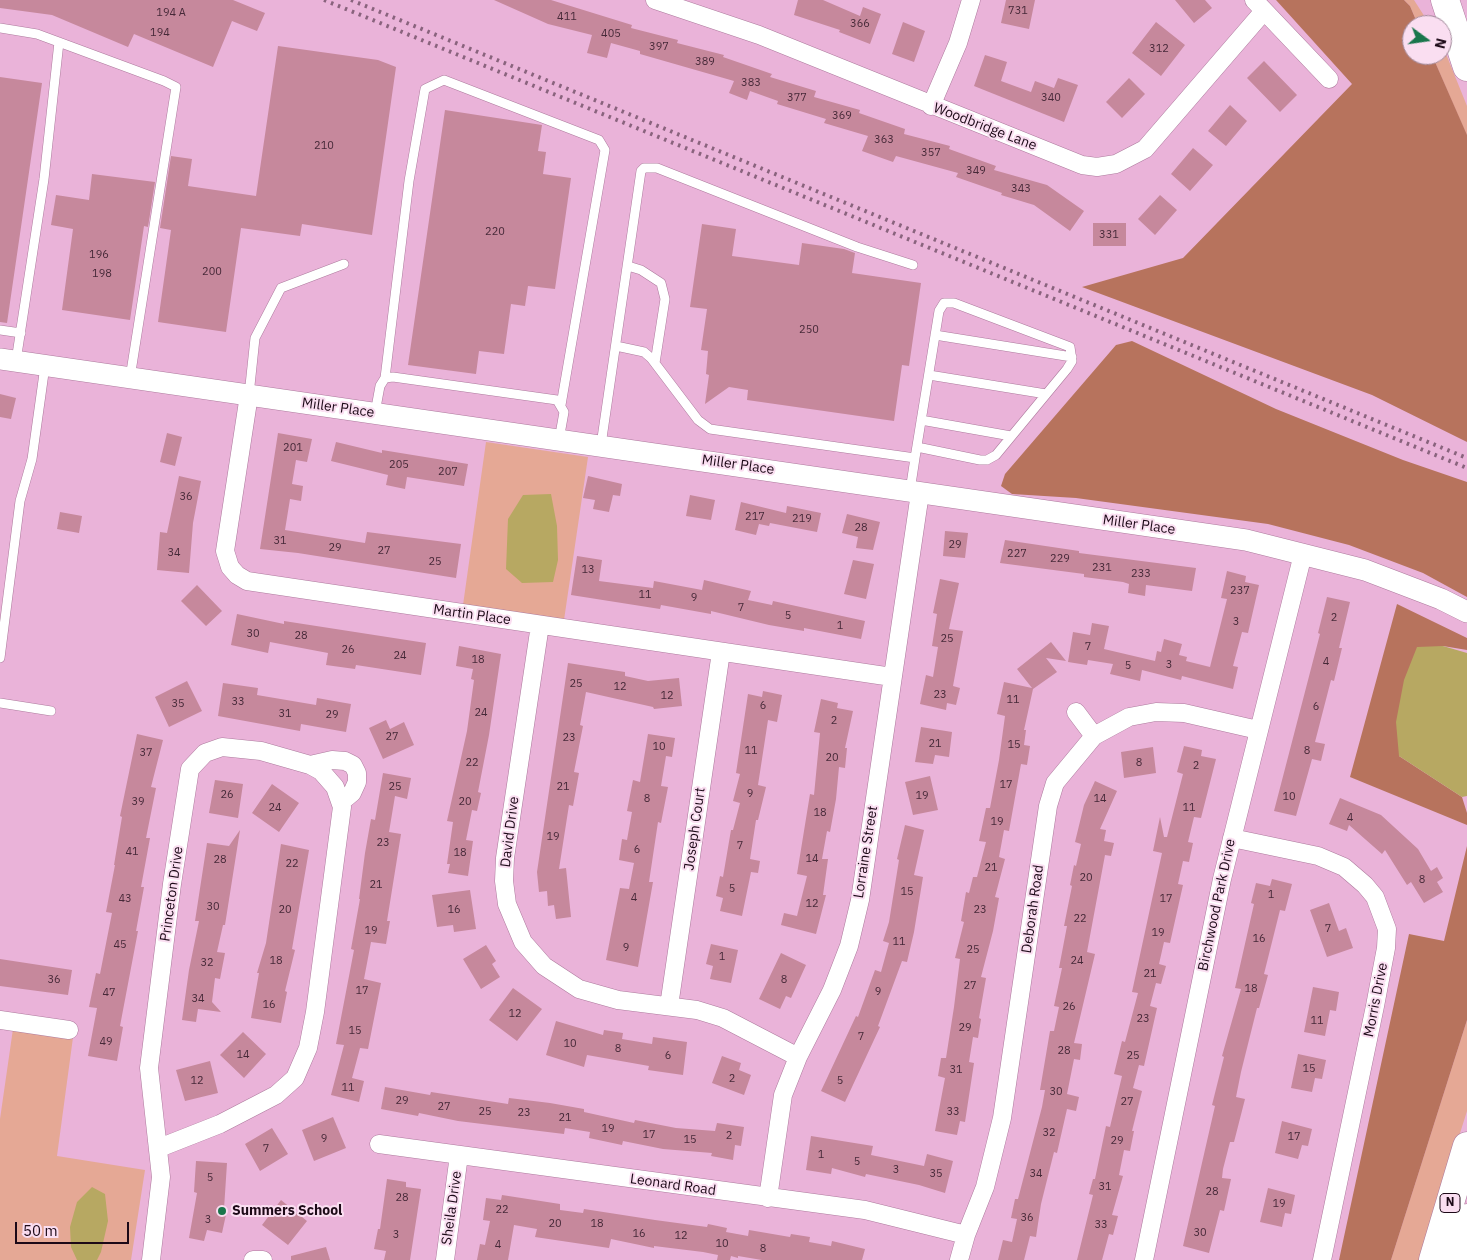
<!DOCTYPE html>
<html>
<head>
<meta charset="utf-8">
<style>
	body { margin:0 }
	#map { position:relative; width:1467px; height:1260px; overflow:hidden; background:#eab3d9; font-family:"IBM Plex Sans",sans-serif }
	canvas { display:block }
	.north { position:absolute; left:1402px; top:15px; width:50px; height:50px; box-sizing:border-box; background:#fadef1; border:1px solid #a1899a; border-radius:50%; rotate:104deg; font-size:14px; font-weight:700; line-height:20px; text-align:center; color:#1c0917 }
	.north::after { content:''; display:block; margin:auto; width:18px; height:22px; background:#19764c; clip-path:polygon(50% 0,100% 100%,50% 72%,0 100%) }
	.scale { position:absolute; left:15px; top:1222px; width:114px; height:22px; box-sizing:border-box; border:2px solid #1c0917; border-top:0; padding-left:6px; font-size:15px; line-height:18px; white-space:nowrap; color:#1c0917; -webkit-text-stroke:4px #fadef1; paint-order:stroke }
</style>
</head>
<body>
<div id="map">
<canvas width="1467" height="1260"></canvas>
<div class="north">N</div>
<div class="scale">50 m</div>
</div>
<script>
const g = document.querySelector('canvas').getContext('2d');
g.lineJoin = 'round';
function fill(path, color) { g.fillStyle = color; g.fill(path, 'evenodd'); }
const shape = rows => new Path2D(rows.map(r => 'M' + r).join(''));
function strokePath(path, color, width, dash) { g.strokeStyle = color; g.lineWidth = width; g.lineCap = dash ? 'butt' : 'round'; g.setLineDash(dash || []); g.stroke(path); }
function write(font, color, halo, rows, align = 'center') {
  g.font = font + ' "IBM Plex Sans",sans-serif'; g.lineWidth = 4; g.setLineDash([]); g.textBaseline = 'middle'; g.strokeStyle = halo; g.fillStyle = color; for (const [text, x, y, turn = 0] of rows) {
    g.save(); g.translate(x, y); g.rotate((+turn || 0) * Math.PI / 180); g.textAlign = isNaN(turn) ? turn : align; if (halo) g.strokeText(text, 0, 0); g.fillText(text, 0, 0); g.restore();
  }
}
fill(shape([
	[1404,0,1414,0,1430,25,1418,25,1410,6],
	[1442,44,1467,106,1467,136,1432,55,1442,55],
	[486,442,588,457,564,620,463,605],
	[1467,1020,1467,1111,1420,1260,1391,1260],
	[14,1022,74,1030,57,1156,145,1170,131,1260,0,1260,0,1119]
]), '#e5a895');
fill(shape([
	[1276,0,1404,0,1410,6,1418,25,1412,25,1412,55,1432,55,1467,135,1467,442,1372,395,1082,287,1183,258,1352,84],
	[1132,341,1276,409,1403,460,1467,482,1467,597,1423,573,1349,545,1268,524,1076,498,1012,494,1001,486,1005,474,1116,345],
	[1397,604,1467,638,1467,650,1443,646,1399,756,1462,797,1467,813,1467,825,1350,777],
	[1467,846,1467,1020,1391,1260,1339,1260,1409,934,1444,941]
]), '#b7735d');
fill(shape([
	[551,494,557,526,558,560,553,582,522,583,506,569,508,519,523,495],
	[1443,646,1467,653,1467,796,1462,797,1399,756,1396,722,1404,680,1417,647],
	[92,1187,105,1194,108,1221,101,1252,97,1260,77,1260,71,1247,70,1227,77,1202]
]), '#b7a862');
fill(shape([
	[0,0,233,0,265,13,257,31,232,21,213,67,134,34,128,47,52,15,0,8],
	[494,0,551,0,632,25,631,28,678,40,677,43,724,55,723,57,772,74,770,77,816,91,814,97,860,110,859,113,905,129,904,134,950,146,949,149,996,166,994,170,1047,185,1084,211,1070,231,1034,205,1001,195,1002,193,956,177,958,173,896,156,893,162,862,151,868,136,824,123,826,119,777,104,778,101,750,91,747,100,729,93,734,81,640,54,640,51,611,43,607,58,587,53,592,35,548,24],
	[798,0,823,0,860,16,863,7,881,14,870,44,839,32,840,30,794,15],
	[1006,0,1035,0,1029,29,1001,23],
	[1175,0,1205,0,1212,8,1194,23],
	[903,22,925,31,914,62,892,54],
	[1156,22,1185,45,1161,76,1132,53],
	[278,46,378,60,396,67,372,235,302,224,300,236,241,228,226,332,158,322,171,230,160,228,171,156,192,159,188,186,256,196],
	[985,55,1007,62,1001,81,1031,92,1035,81,1054,88,1058,78,1078,85,1064,122,974,86],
	[1264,61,1297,95,1280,112,1247,78],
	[0,77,42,83,7,323,0,322],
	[1129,78,1145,94,1122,118,1106,102],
	[1230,105,1247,121,1226,146,1208,131],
	[445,110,542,125,538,151,546,152,543,174,571,178,555,289,528,286,525,306,511,304,504,354,479,351,476,374,408,365],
	[1193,148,1213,165,1190,191,1171,174],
	[92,174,155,182,148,227,144,226,130,320,62,310,73,229,51,225,56,195,89,200],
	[1160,195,1177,210,1155,235,1138,219],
	[1093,223,1126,223,1126,246,1093,246],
	[702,224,736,229,732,256,799,265,802,243,844,249,855,253,852,273,921,283,909,366,902,365,894,421,747,400,748,390,729,387,705,404,709,375,706,374,708,351,701,350,707,309,690,307],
	[0,394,16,398,11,419,0,417],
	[167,433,182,437,175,466,160,462],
	[278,433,312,439,307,462,296,460,292,484,303,486,301,501,290,499,285,530,365,543,367,532,461,544,456,578,298,553,260,549],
	[336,442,382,453,382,450,468,464,464,486,407,477,405,489,386,485,388,475,331,461],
	[179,476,201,481,193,523,189,573,157,570,160,532,167,533],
	[588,476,622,484,620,496,613,495,609,512,593,509,595,500,583,498],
	[690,495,715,500,711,520,686,516],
	[741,502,786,513,787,506,821,513,817,532,770,523,769,526,759,524,756,535,735,530],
	[60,512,82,516,79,533,57,529],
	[847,514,880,522,873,550,856,548,858,537,842,533],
	[945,531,968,533,965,558,943,556],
	[1005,540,1079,551,1079,553,1196,568,1192,591,1146,585,1145,596,1128,593,1129,584,1123,582,1084,577,1084,574,1000,563],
	[577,556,602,560,599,581,653,588,654,581,702,590,704,580,751,591,748,600,772,605,773,601,865,621,861,639,804,628,804,631,769,625,711,611,711,614,661,605,660,609,571,595],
	[853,560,874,564,866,599,844,594],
	[1227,571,1246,576,1245,582,1259,585,1248,633,1242,632,1233,666,1238,667,1233,689,1182,676,1181,680,1142,670,1140,681,1110,674,1113,664,1088,660,1087,665,1068,662,1073,632,1090,635,1092,623,1109,626,1104,649,1155,661,1157,651,1161,652,1164,639,1182,644,1179,655,1187,657,1186,661,1210,667,1227,599,1221,598],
	[940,579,959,583,949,629,963,631,953,686,960,688,956,705,947,703,946,710,920,704,926,675,933,677,938,647,932,646,937,614,933,613],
	[197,585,222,611,206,626,181,601],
	[1327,597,1350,602,1339,648,1342,648,1334,681,1331,680,1315,742,1325,744,1321,761,1312,759,1296,816,1274,811,1320,634,1318,633],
	[237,614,284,624,284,621,426,643,421,675,356,665,355,669,326,665,328,653,270,642,268,653,231,645],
	[1051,642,1066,661,1046,658,1057,672,1033,689,1024,730,1026,730,1024,745,1030,746,1027,765,1021,764,1009,831,1004,830,999,857,1005,859,995,897,999,898,993,931,981,977,986,978,979,1018,981,1019,978,1038,973,1037,969,1062,974,1063,965,1122,960,1121,957,1135,935,1131,945,1078,938,1076,941,1058,946,1058,954,1007,960,959,955,958,964,922,961,921,966,892,969,893,973,877,977,877,986,842,979,841,986,808,990,808,999,760,1005,716,997,714,1004,682,1032,688,1017,669],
	[459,646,501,654,489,735,478,792,481,793,477,811,472,810,466,840,473,841,468,876,448,873,450,864,447,864,453,822,447,821,467,731,474,680,471,679,473,669,456,666],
	[568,663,625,672,625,676,648,681,679,678,682,706,654,709,653,707,586,692,580,725,583,726,574,772,579,773,573,806,569,805,559,869,566,868,571,917,556,919,554,905,548,906,547,891,539,892,537,872],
	[187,681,202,711,169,727,155,697],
	[223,683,258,688,257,695,316,705,317,698,351,704,346,732,301,724,300,731,218,716],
	[763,691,782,695,777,722,768,720,758,785,766,787,758,820,756,820,750,859,760,861,758,873,751,872,742,916,720,911,723,898,716,896,720,876,723,877,731,830,733,830,740,803,733,801,740,774,736,773,748,694,762,697],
	[821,699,838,703,837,708,853,711,845,748,847,748,845,768,839,767,836,799,830,832,827,831,822,859,828,859,823,895,826,895,816,934,781,925,784,913,797,916,807,876,797,874,810,794,814,795,820,733,814,732],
	[386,720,390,729,404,722,414,745,383,759,369,728],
	[921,727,952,732,949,757,935,755,933,764,915,762],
	[137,734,163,740,151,787,156,788,146,838,150,838,141,887,144,887,136,931,138,931,120,1026,123,1027,117,1061,88,1056,97,1008,89,1007,96,973,100,974,112,913,106,912,115,865,114,865,122,817,120,816],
	[648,734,675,738,672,757,666,756,661,786,668,787,661,823,658,822,649,882,653,882,638,967,606,960,620,888,629,889,634,863,619,860,622,839,627,840,632,812,627,811,633,780,640,782],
	[1184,746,1202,750,1201,756,1216,759,1201,818,1194,817,1188,842,1193,843,1189,862,1183,861,1178,884,1183,885,1170,943,1164,942,1159,964,1166,966,1161,984,1156,983,1150,1006,1157,1008,1144,1066,1139,1065,1133,1088,1142,1091,1132,1131,1134,1131,1130,1151,1124,1150,1119,1175,1123,1176,1112,1215,1118,1216,1113,1235,1109,1234,1102,1260,1077,1260,1093,1195,1089,1194,1093,1179,1095,1179,1106,1126,1110,1127,1122,1076,1114,1074,1122,1041,1125,1042,1138,993,1132,992,1162,853,1153,851,1160,817,1164,837,1167,837,1183,774,1177,772],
	[1153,747,1156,773,1124,778,1121,752],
	[383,773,411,778,407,799,395,796,389,832,401,834,387,921,390,921,386,944,371,942,364,979,381,983,368,1049,360,1048,352,1078,364,1081,359,1102,331,1095,344,1045,336,1044,354,950,351,949,360,899,359,899,365,853,371,819,375,820],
	[930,776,938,810,913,815,905,782],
	[215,780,243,784,238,818,209,813],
	[1095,781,1117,791,1100,829,1106,830,1104,841,1114,843,1111,856,1105,855,1087,952,1095,954,1074,1043,1082,1044,1080,1060,1074,1059,1067,1094,1079,1097,1076,1111,1067,1109,1057,1153,1054,1152,1041,1204,1036,1237,1030,1236,1024,1260,998,1260,1003,1240,1012,1242,1017,1219,1011,1218,1015,1199,1018,1199,1042,1107,1045,1090,1040,1090,1050,1031,1054,1031,1059,1007,1054,1006,1062,968,1059,968,1067,926,1064,926,1072,886,1070,885,1074,865,1076,866,1081,844,1075,842,1084,805],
	[272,784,299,803,279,832,252,813],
	[1340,798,1381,815,1418,849,1431,871,1437,867,1443,878,1437,882,1443,892,1424,903,1411,882,1407,885,1385,850,1382,854,1349,825,1347,831,1329,824],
	[905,825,924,830,914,875,923,877,914,932,907,962,902,961,878,1026,880,1027,845,1102,821,1091,856,1016,858,1017,875,970,881,972,889,943,883,941,889,922,899,860,897,859],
	[240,830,225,925,223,925,217,952,225,953,220,979,215,978,212,1002,221,1012,198,1009,196,1022,182,1020,189,970,199,921,195,921,207,843,229,846],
	[281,844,309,850,292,949,295,950,285,991,287,992,281,1023,251,1018,259,973,257,973,266,943],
	[1272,879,1292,884,1285,911,1280,910,1264,974,1268,975,1259,1008,1257,1008,1241,1072,1236,1097,1245,1099,1234,1142,1230,1142,1223,1169,1222,1178,1231,1179,1224,1211,1220,1210,1209,1253,1183,1246,1215,1106,1212,1105,1224,1057,1222,1056,1241,989,1235,988,1254,904,1251,903,1256,883,1270,886],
	[470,890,476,929,454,932,453,925,437,927,432,895],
	[1329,903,1339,931,1346,928,1353,948,1327,957,1310,910],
	[711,944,738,950,731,983,710,979,713,966,706,964],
	[486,945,496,961,492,964,500,977,481,989,463,959],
	[781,953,806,965,791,998,786,996,780,1009,759,999],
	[0,959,72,970,68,995,0,986],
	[1313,987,1339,992,1336,1011,1330,1010,1325,1036,1304,1032],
	[513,988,542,1009,517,1041,489,1020],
	[556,1021,603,1035,604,1030,623,1033,622,1039,652,1044,653,1037,687,1042,683,1075,648,1070,649,1066,587,1055,584,1067,546,1055],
	[243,1032,266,1054,244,1078,220,1055],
	[1298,1054,1326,1060,1322,1079,1315,1078,1312,1092,1291,1088],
	[722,1056,741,1063,739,1070,751,1075,744,1095,712,1083],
	[210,1061,218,1093,185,1101,176,1070],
	[385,1087,430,1095,431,1092,508,1104,509,1098,550,1103,584,1109,584,1112,634,1123,635,1120,676,1128,715,1131,717,1123,744,1127,741,1146,735,1145,733,1160,711,1156,712,1153,663,1149,623,1141,622,1145,589,1138,590,1132,565,1128,564,1134,458,1121,419,1113,418,1116,381,1109],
	[333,1117,346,1148,314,1161,302,1130],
	[1282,1121,1312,1129,1308,1146,1302,1145,1298,1159,1275,1153],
	[272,1128,288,1154,260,1171,245,1144],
	[811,1136,873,1146,871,1155,924,1166,927,1154,953,1161,945,1193,919,1185,866,1174,865,1177,832,1168,831,1174,806,1170],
	[196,1161,227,1163,224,1209,227,1210,222,1233,207,1230,204,1241,189,1238,197,1193,194,1192],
	[387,1179,406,1182,406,1187,421,1189,410,1260,384,1260,386,1251,374,1249,378,1229,380,1229],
	[1268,1188,1295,1195,1291,1214,1285,1213,1282,1227,1260,1222],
	[502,1195,560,1204,560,1210,583,1213,584,1209,655,1220,707,1227,708,1224,727,1228,726,1232,748,1236,749,1230,790,1237,791,1234,810,1237,809,1242,831,1246,832,1241,865,1249,862,1260,762,1260,738,1256,738,1258,731,1256,730,1260,717,1260,718,1255,703,1252,654,1246,654,1248,611,1239,609,1248,535,1237,537,1229,514,1225,508,1260,477,1260,480,1244,485,1245,490,1221,483,1220,486,1198,501,1200],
	[281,1200,307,1221,288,1245,262,1225],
	[326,1247,330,1260,291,1260,291,1256]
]), '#c6889c');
const service = shape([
	[0,28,37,34,164,81,176,87,130,378],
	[628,266,641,270,661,283,665,299,655,363],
	[0,330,21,333],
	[935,335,1072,357],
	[616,346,644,352,651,358,698,420,710,429,915,458],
	[16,361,44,179,59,42],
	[929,375,1046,394],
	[385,378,409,181,425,89,444,80,599,140,605,150,561,405],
	[249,395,255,338,281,288,344,264],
	[375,413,380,386,385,378,393,377,557,400,564,412,559,440],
	[921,420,1011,436],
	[601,445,641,171,644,168,657,168,857,247,913,265],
	[910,491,915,458,939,311,944,303,954,303,1070,347,1072,361,1067,369,996,455,987,460,980,460,917,447],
	[0,658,20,501,32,459,45,366],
	[0,703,51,711]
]);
const minor = shape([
	[655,0,759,35,1082,165,1097,167,1116,164,1145,149,1264,11],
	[1254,0,1329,79],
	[931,106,958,43,971,0],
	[249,395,225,551,230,567,237,575,247,581,892,677],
	[540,625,505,858,504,881,507,904,523,942,544,966,579,989,618,1000,697,1010,723,1018,798,1057],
	[1076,712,1094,736],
	[310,765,332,760,345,761,353,765,357,773,357,782,352,793,341,802],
	[1232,838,1318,856,1344,867,1365,885,1375,897,1387,929,1386,948,1375,1006,1322,1260],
	[669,1006,721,652],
	[0,1020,69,1030],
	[379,1144,865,1210,966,1235],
	[768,1198,783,1095,798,1057,832,990,849,946,860,900,920,493],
	[151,1260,161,1177,149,1068,172,884,190,769,205,753,222,747,261,751,310,765,321,771,335,787,342,807,315,1012,308,1048,295,1078,276,1095,220,1124,159,1148],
	[253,1260,263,1260],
	[445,1260,459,1155],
	[959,1260,966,1235,985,1187,1002,1118,1048,806,1055,783,1094,736,1129,717,1156,712,1184,713,1258,730],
	[1144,1260,1222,879,1303,554]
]);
const tertiary = shape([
	[0,359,1246,540,1365,570,1441,599,1467,612]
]);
const motorway = shape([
	[1445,0,1467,67],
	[1433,1260,1467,1146],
	[1454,1260,1467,1218]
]);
strokePath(service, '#ad7a9d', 10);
strokePath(minor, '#ad7a9d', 19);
strokePath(tertiary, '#ad7a9d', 22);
strokePath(motorway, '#ad7a9d', 29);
strokePath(service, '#fff', 9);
strokePath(minor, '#fff', 18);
strokePath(tertiary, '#fff', 21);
strokePath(motorway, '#fff', 28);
strokePath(shape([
	[324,0,1467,468],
	[351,0,1467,458]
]), '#89637d', 4, [2.5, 5]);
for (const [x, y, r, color] of [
	[222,1211,5,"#19764c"]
]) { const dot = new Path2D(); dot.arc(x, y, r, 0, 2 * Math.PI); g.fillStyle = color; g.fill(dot); strokePath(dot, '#fadef1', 2); }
write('11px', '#462938', null, [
	["731",1018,11],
	["194 A",171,13],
	["411",567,17],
	["366",860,24],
	["194",160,33],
	["405",611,34],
	["397",659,47],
	["312",1159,49],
	["389",705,62],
	["383",751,83],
	["377",797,98],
	["340",1051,98],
	["369",842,116],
	["363",884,140],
	["210",324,146],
	["357",931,153],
	["349",976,171],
	["343",1021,189],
	["220",495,232],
	["331",1109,235],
	["196",99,255],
	["200",212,272],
	["198",102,274],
	["250",809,330],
	["201",293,448],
	["205",399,465],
	["207",448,472],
	["36",186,497],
	["217",755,517],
	["219",802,519],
	["28",861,528],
	["31",280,541],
	["29",955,545],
	["29",335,548],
	["27",384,551],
	["34",174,553],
	["227",1017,554],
	["229",1060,559],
	["25",435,562],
	["231",1102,568],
	["13",588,570],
	["233",1141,574],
	["237",1240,591],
	["11",645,595],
	["9",694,598],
	["7",741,608],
	["5",788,616],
	["2",1334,618],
	["3",1236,622],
	["1",840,626],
	["30",253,634],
	["28",301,636],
	["25",947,639],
	["7",1088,647],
	["26",348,650],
	["24",400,656],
	["18",478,660],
	["4",1326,662],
	["3",1169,665],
	["5",1128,666],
	["25",576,684],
	["12",620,687],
	["23",940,695],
	["12",667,696],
	["11",1013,700],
	["33",238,702],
	["35",178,704],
	["6",763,706],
	["6",1316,707],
	["24",481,713],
	["31",285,714],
	["29",332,715],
	["2",834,721],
	["27",392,737],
	["23",569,738],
	["21",935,744],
	["15",1014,745],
	["10",659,747],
	["11",751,751],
	["8",1307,751],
	["37",146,753],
	["20",832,758],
	["22",472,763],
	["8",1139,763],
	["2",1196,766],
	["17",1006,785],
	["25",395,787],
	["21",563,787],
	["9",750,794],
	["26",227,795],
	["19",922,796],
	["10",1289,797],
	["8",647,799],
	["14",1100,799],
	["39",138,802],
	["20",465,802],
	["24",275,808],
	["11",1189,808],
	["18",820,813],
	["4",1350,818],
	["19",997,822],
	["19",553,837],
	["23",383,843],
	["7",740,846],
	["6",637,850],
	["41",132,852],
	["18",460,853],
	["14",812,859],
	["28",220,860],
	["22",292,864],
	["21",991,868],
	["20",1086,878],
	["8",1422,880],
	["21",376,885],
	["5",732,889],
	["15",907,892],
	["1",1271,895],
	["4",634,898],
	["43",125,899],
	["17",1166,899],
	["12",812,904],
	["30",213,907],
	["20",285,910],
	["16",454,910],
	["23",980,910],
	["22",1080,919],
	["7",1328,929],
	["19",371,931],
	["19",1158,933],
	["16",1259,939],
	["11",899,942],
	["45",120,945],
	["9",626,948],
	["25",973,950],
	["1",722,957],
	["18",276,961],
	["24",1077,961],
	["32",207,963],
	["21",1150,974],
	["36",54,980],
	["8",784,980],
	["27",970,986],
	["18",1251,989],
	["17",362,991],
	["9",878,992],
	["47",109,993],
	["34",198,999],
	["16",269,1005],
	["26",1069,1007],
	["12",515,1014],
	["23",1143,1019],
	["11",1317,1021],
	["29",965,1028],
	["15",355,1031],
	["7",861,1037],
	["49",106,1042],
	["10",570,1044],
	["8",618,1049],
	["28",1064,1051],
	["14",243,1055],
	["6",668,1056],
	["25",1133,1056],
	["15",1309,1069],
	["31",956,1070],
	["2",732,1079],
	["12",197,1081],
	["5",840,1081],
	["11",348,1088],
	["30",1056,1092],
	["29",402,1101],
	["27",1127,1102],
	["27",444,1107],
	["25",485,1112],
	["33",953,1112],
	["23",524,1113],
	["21",565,1118],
	["19",608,1129],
	["32",1049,1133],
	["17",649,1135],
	["2",729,1136],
	["17",1294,1137],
	["9",324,1139],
	["15",690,1140],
	["29",1117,1141],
	["7",266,1149],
	["1",821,1155],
	["5",857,1162],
	["3",896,1170],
	["35",936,1174],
	["34",1036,1174],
	["5",210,1178],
	["31",1105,1187],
	["28",1212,1192],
	["28",402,1198],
	["19",1279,1204],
	["22",502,1210],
	["36",1027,1218],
	["3",208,1220],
	["20",555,1224],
	["18",597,1224],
	["33",1101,1225],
	["30",1200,1233],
	["16",639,1234],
	["3",396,1235],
	["12",681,1236],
	["10",722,1244],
	["4",498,1245],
	["8",763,1249]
]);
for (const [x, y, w] of [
	[1450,1203,20]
]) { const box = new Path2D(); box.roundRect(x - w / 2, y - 9.5, w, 19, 4); g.fillStyle = '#fadef1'; g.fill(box); strokePath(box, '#1c0917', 1); }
write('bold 12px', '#1c0917', null, [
	["N",1450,1203]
]);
write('14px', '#1c0917', '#fadef1', [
	["Woodbridge Lane",985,127,21],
	["Miller Place",338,408,8],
	["Miller Place",738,465,8],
	["Miller Place",1139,525,8],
	["Martin Place",472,615,8],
	["Joseph Court",695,829,-82],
	["David Drive",510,832,-83],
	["Lorraine Street",866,852,-81],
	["Princeton Drive",172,894,-82],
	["Birchwood Park Drive",1217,905,-78],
	["Deborah Road",1033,909,-82],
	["Morris Drive",1376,1000,-79],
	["Leonard Road",673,1185,8],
	["Sheila Drive",452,1208,-82]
]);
write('bold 14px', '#1c0917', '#fadef1', [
	["Summers School",232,1211]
], 'left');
</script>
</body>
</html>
